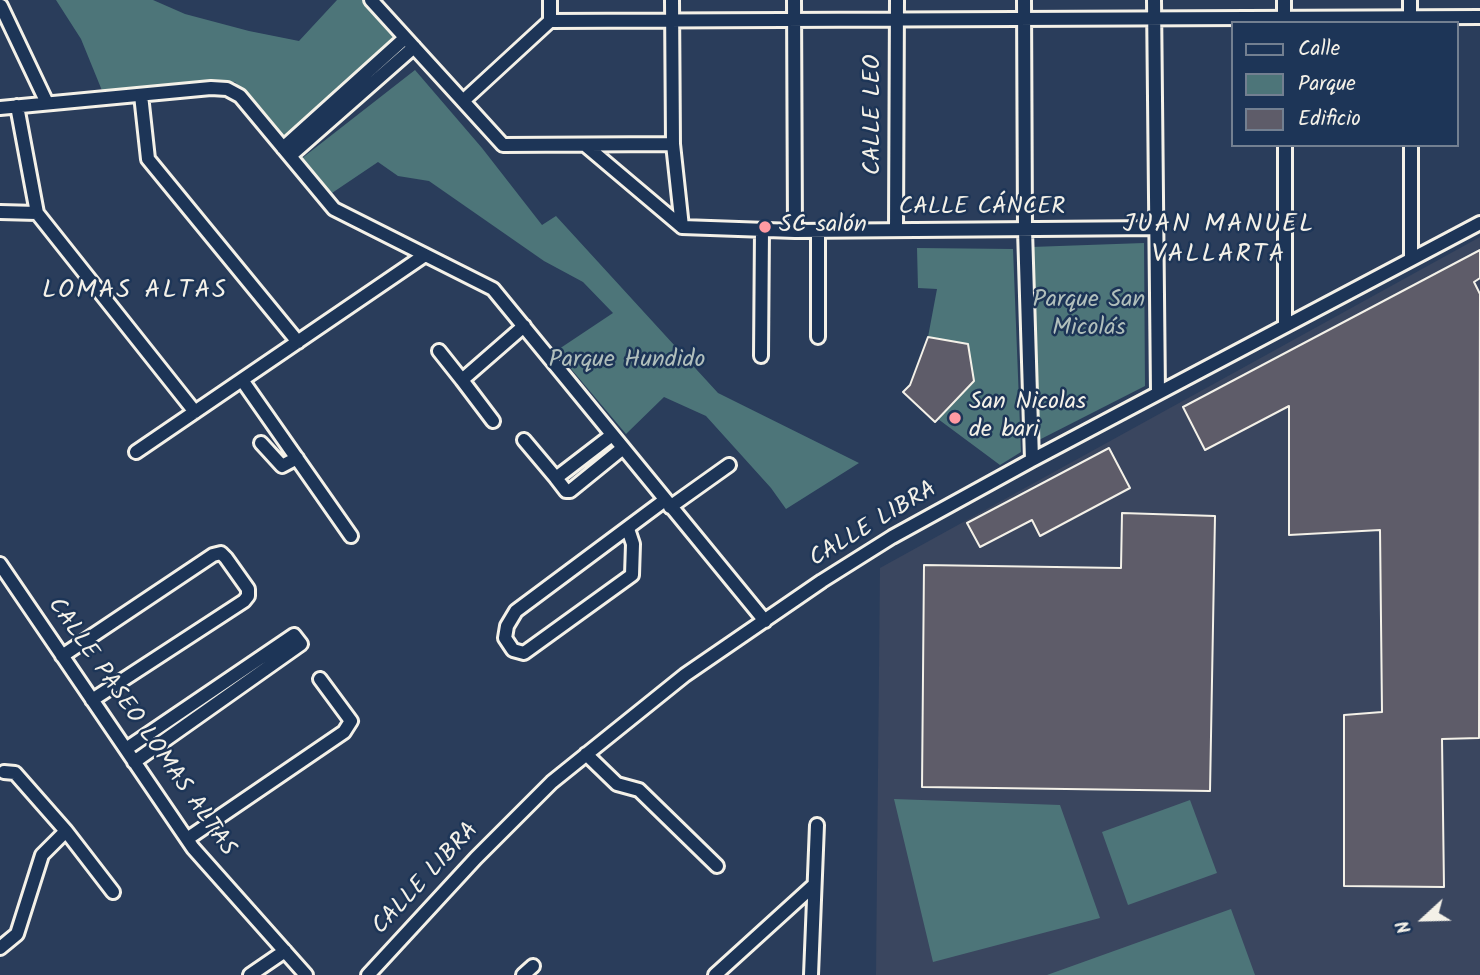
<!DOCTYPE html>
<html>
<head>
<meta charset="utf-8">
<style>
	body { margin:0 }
	#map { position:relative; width:1480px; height:975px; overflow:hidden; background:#2a3d5b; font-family:Kalam,sans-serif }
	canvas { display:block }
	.legend { position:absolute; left:1231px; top:21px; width:228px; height:126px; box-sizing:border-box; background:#1d3557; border:2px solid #738091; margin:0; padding:9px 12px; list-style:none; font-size:21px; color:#f4f1e8 }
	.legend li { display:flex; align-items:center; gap:14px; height:35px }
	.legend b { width:35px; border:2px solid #738091 }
	.north { position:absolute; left:1389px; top:884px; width:70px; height:70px; -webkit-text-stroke:5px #1d3557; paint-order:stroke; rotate:248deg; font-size:19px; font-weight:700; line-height:28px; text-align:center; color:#f4f1e8 }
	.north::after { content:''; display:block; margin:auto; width:24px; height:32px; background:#f4f1e8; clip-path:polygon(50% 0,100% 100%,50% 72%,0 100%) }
</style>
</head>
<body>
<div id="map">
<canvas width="1480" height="975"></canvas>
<ul class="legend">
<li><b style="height:9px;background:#1d3557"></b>Calle</li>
<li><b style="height:19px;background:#4d7579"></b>Parque</li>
<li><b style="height:19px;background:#5e5c69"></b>Edificio</li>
</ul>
<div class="north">N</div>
</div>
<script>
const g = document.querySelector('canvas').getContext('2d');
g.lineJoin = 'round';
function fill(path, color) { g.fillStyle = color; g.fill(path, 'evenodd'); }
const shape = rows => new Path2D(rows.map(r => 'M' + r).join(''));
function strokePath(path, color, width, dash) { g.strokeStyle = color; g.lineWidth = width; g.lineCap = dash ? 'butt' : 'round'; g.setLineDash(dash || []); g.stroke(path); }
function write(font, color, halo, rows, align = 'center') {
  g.font = font + ' Kalam,sans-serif'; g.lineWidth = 5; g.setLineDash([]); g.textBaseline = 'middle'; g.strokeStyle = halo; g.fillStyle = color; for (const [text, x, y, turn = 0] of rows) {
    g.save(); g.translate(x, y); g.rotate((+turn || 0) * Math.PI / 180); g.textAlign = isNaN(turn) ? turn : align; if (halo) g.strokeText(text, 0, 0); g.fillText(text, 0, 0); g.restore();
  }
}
fill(shape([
	[1480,237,1480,975,876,975,880,568]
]), '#3a465f');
fill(shape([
	[56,0,153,0,185,14,249,31,299,41,337,0,362,0,396,38,283,139,235,82,103,93,81,39],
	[415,70,482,148,542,225,556,216,718,393,859,463,786,509,771,488,706,416,664,397,626,434,556,351,613,313,583,282,544,261,429,181,398,176,378,162,332,193,301,159],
	[1144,243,1145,386,1037,441,1031,247],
	[917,248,1013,249,1021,452,1000,465,938,419,974,380,968,344,928,337,937,289,918,288],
	[894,799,1060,805,1100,918,933,962],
	[1190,800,1217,873,1128,905,1102,832],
	[1231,909,1255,975,1047,975]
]), '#4d7579');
const building = shape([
	[1480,250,1480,278,1474,282,1480,294,1479,738,1442,739,1444,887,1344,886,1344,715,1382,712,1380,530,1289,535,1289,406,1205,450,1183,407,1480,250],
	[928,337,968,344,974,381,935,422,903,392,910,385,928,337],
	[1109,448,1130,488,1040,536,1032,520,980,547,967,523,1109,448],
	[1122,513,1215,516,1210,791,922,787,924,565,1121,568,1122,513]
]);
fill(building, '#5e5c69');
strokePath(building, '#f4f1e8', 2);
const street = shape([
	[371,0,503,145,673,144],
	[672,0,673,144,682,227],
	[794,0,795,231],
	[1024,0,1025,230,1032,460],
	[1154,0,1158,393],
	[1284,0,1284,23],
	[1410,0,1410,23],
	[1,6,47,103],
	[550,21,1480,17],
	[141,95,148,159,298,342],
	[463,101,550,21,550,0],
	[17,106,37,213,195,412],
	[0,108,211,88,227,89,240,96,334,209,493,289,765,621],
	[585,145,682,227,795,231,1157,228],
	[1285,145,1285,325],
	[1411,145,1411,259],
	[283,148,405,38],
	[290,156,414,47],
	[0,212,37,213],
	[896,230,897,0],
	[818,337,818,231],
	[439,351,462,380,524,326],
	[761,356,762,230],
	[242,380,351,536],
	[462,380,493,421],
	[524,440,556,478,612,435],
	[261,443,282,466,297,458],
	[136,452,425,255],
	[556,478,566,491,570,491,623,448],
	[670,507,729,465],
	[628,529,633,544,632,575,524,653,513,650,505,638,507,626,516,611,665,500],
	[0,564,193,848,306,975],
	[62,656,213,555,221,553,226,558,248,589,248,596,244,601,92,700],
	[126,749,294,635,301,644,134,762],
	[586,754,617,784,639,790,717,866],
	[4,772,15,773,66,831,113,892],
	[187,839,344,732,351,721,320,679],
	[0,948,17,934,42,855,66,831],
	[250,975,285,951],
	[368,975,476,858,552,782,685,675,822,581,892,537,1032,460,1480,223],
	[523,975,533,966],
	[715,975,813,886],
	[811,975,817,825]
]);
strokePath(street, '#f4f1e8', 18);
strokePath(street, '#1d3557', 12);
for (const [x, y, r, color] of [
	[765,227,7,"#ff9aa2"],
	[955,418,7,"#ff9aa2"]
]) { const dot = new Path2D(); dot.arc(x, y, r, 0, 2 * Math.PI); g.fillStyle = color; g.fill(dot); strokePath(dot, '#1d3557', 2.5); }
write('24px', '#f4f1e8', '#1d3557', [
	["CALLE LEO",875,115,-90],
	["CALLE CÁNCER",982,209],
	["CALLE LIBRA",874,526,-31],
	["CALLE PASEO LOMAS ALTAS",140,728,55],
	["CALLE LIBRA",427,880,-47]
]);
write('24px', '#f4f1e8', '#1d3557', [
	["SC salón",779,227],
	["San Nicolas",969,404],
	["de bari",969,432]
], 'left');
write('24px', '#b1bfbc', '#1d3557', [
	["Parque San",1089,302],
	["Micolás",1089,330],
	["Parque Hundido",627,362]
]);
g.letterSpacing = '2px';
write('26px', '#f4f1e8', '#1d3557', [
	["JUAN MANUEL",1219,227],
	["VALLARTA",1219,257],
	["LOMAS ALTAS",135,293]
]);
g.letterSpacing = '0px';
</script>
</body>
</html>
